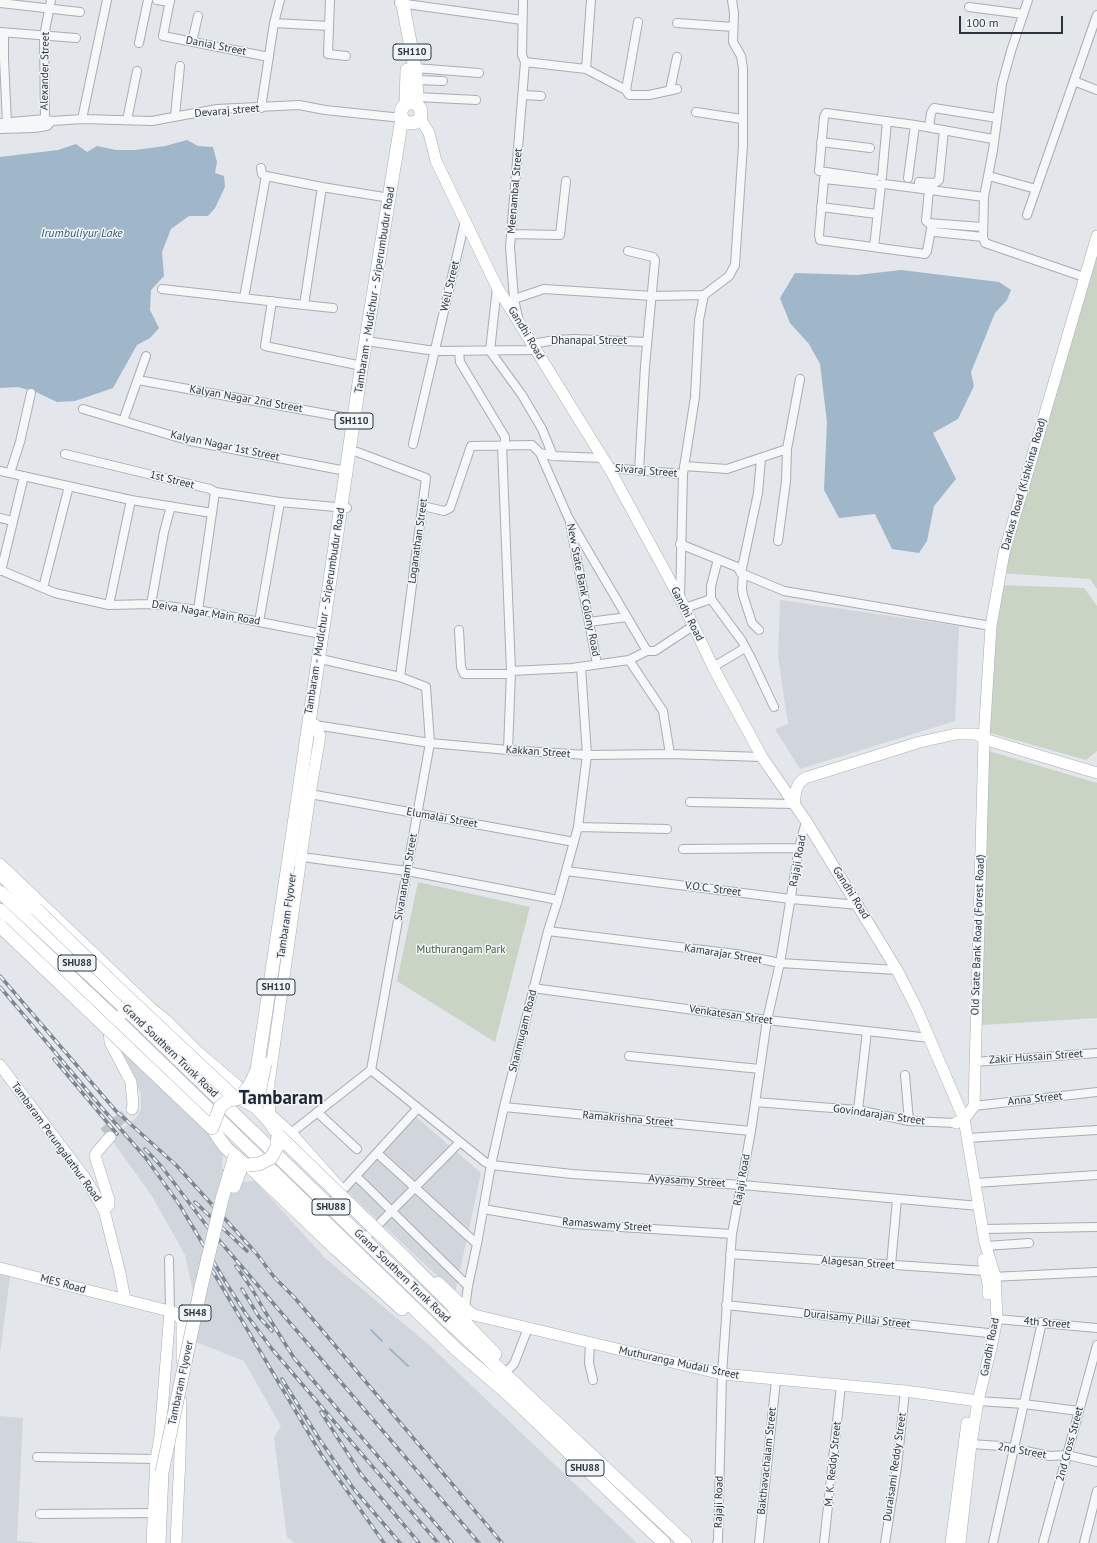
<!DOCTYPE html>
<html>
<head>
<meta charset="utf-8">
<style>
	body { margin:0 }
	#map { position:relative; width:1097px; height:1543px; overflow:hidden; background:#e3e6ea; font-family:"PT Sans",sans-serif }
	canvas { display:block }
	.scale { position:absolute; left:959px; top:16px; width:104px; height:18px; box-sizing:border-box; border:2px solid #2b3542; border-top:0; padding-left:5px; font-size:12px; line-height:14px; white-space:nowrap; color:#2b3542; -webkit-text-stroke:3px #f2f5f8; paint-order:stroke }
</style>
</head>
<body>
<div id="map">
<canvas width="1097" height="1543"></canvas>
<div class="scale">100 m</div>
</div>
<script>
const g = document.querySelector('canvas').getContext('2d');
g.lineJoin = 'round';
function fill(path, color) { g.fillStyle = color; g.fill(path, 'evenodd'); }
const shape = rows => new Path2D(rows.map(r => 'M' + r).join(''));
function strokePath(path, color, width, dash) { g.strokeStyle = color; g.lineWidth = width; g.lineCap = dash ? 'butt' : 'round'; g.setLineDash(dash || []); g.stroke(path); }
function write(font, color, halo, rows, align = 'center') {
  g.font = font + ' "PT Sans",sans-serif'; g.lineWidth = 3; g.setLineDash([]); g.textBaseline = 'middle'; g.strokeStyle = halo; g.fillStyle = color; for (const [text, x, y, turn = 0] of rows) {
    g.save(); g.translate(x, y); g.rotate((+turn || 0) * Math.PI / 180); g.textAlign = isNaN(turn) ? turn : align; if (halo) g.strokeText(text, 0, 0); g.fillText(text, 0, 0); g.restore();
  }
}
fill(shape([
	[780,600,959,626,955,721,800,769,775,729,788,724,778,656],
	[120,1048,180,1107,208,1132,223,1152,222,1168,240,1182,255,1181,326,1259,428,1344,637,1543,295,1543,287,1537,274,1438,281,1426,244,1361,191,1340,194,1312,193,1292,185,1255,152,1196,111,1139,137,1117,141,1109,141,1093,120,1054],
	[415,1116,481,1173,455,1293,347,1191],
	[0,1274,10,1277,0,1353],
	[0,1416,23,1418,17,1541,42,1543,0,1543]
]), '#d1d6dc');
fill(shape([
	[1097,253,1097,589,1090,579,999,573],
	[999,585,1084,588,1097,606,1097,751,1086,760,987,732],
	[989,751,1097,783,1097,1018,982,1025],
	[418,882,530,907,495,1042,397,981]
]), '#c9d4c4');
fill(shape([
	[187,140,198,146,213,147,217,162,215,173,224,176,225,187,215,208,208,216,189,216,171,229,162,252,164,276,151,290,150,310,159,328,150,338,137,345,113,388,75,401,57,402,36,392,18,387,0,388,0,157,58,150,76,144,87,152,97,146,116,150,135,150,165,146],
	[901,270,999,282,1011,290,1007,300,995,313,971,372,974,386,958,419,933,433,956,479,934,506,927,541,919,553,892,549,875,514,839,518,824,490,827,422,820,364,809,344,790,323,780,298,795,273,857,275]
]), '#9fb7c9');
strokePath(shape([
	[371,1330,382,1341],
	[390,1349,408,1366]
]), '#9fb7c9', 2);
strokePath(shape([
	[104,1133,132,1109]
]), '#bec3c8', 11, [11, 5.5]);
const street = shape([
	[157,0,170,2],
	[170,0,163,36,269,57],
	[330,0,328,54,346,56],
	[1028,0,1011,51,1002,84,993,150,984,197,983,237,985,243,1084,277],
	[0,3,80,12],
	[399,3,522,20],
	[969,7,1023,14],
	[274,23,329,26],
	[677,23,733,27],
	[0,32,76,38],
	[4,33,4,59,7,123],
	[192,42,198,16],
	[139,43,148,0],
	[525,62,586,69,626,90,629,95,649,95,677,89],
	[415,68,479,73],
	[586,69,591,0],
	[416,80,443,81],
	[1074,81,1097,90],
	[626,90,638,22],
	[670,90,677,57],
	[523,95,541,96],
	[417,97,476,100],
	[261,108,274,23,280,0],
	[696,112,742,119],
	[175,116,180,66],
	[45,119,44,36,51,0],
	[82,119,107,0],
	[127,120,137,71],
	[0,123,45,119,52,121,82,119,152,121,217,109,299,105,325,110,402,118],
	[929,127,931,113,934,108,997,118],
	[0,129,34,128,47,126,52,121],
	[821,142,870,148],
	[261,168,262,174,266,176],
	[989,176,1036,189],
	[882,177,887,121],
	[908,178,915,125],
	[875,179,819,171,824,117,826,113,915,125,993,139],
	[919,182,935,183,939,180,944,130],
	[881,185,824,179,819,235,820,240,925,254,927,251,932,224],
	[929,190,926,221,928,223,982,227],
	[821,207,877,214],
	[1027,215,1097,15],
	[935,232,983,237],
	[511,234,560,235,566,181],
	[874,247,881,185,884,184,984,197],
	[628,251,653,257,655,260,645,366,639,471],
	[497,287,490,351,522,395,542,429,553,456],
	[162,289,304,305,322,187],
	[244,298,266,176,322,187,390,198],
	[514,299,544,289,652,296,704,295],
	[272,301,265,346,362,366],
	[304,305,333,308],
	[518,317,514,299,510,247,525,62,522,55,523,0],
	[373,342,435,351,535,350],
	[532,344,555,340,574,339,647,342],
	[459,351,460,362,505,437,505,445],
	[138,380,354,419],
	[83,409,190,441,346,471],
	[123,421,146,356],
	[413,444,465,221],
	[502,445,511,671,508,750],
	[357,452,426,478,400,677],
	[540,453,568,517,647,651],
	[65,454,210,489,215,492,280,502,347,508],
	[684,466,727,469,787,449,800,379],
	[609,468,683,474],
	[0,471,131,500,212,513,215,492],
	[10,473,20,442,31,393],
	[423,506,444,511,450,508,471,446,532,445,540,453,553,456,603,458],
	[0,518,13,521],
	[570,523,597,664],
	[778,541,786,481,787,449],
	[680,544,737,567,741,573,784,591,991,626],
	[718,559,711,586,711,599,742,641,751,658,774,707],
	[0,570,55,593,109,605,151,604,198,610,321,634],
	[1,571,24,476],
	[741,573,758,493,761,458],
	[743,574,742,588,743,595,752,623,759,630],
	[43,588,69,486],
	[680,599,683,474,695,397,699,320,704,295,729,276,735,265,743,145,743,68,741,56,733,42,734,13,732,0],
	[151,604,164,532,171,506],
	[109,605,131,500],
	[685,608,711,599],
	[198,610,212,513],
	[259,622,280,502],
	[589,622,627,617],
	[459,630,461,667,464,674,511,674],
	[629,660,663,711,670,754],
	[713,667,745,648],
	[511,671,572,668,629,660,647,651,655,651,693,626],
	[315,725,430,743,508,750,587,755,670,754,762,757],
	[310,794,574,842],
	[690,802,794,804],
	[578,827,667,829],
	[683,849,799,848],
	[302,857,407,871,558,900],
	[566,871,791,899,859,905],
	[548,931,736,954,780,963,897,970],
	[533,988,767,1020,930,1038],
	[629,1056,760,1069],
	[974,1062,1097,1053],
	[371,1070,485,1162,491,1165,572,1174,742,1185,979,1206],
	[905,1075,909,1121],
	[755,1102,858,1110,909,1121,956,1123],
	[974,1106,1097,1092],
	[504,1107,751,1131],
	[858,1110,867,1031],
	[317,1112,357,1149],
	[291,1133,371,1070,430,743,426,687,400,677,325,660],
	[967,1138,1097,1130],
	[377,1153,477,1244],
	[356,1176,468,1286],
	[975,1183,1097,1175],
	[329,1205,418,1108],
	[483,1209,572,1224,732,1234],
	[984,1229,1097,1227],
	[364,1239,460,1142],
	[986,1246,1029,1243],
	[730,1254,985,1271],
	[169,1259,170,1311],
	[891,1265,897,1199],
	[991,1277,1097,1272],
	[726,1305,988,1333],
	[465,1308,468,1286,477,1244,491,1165,504,1107,548,931,558,900,578,827,587,755,581,667],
	[997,1319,1097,1328],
	[590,1343,589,1363,593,1380],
	[509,1369,514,1364,528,1328],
	[978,1401,1024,1404,1079,1411],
	[971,1444,1001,1446,1050,1456,1067,1455,1097,1462],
	[37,1457,156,1459],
	[40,1514,154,1513],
	[717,1543,718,1541,722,1374,732,1234,751,1131,767,1020,780,963,799,848,806,821],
	[759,1543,776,1380],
	[824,1543,841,1385],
	[885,1543,897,1467,905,1391],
	[993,1543,1042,1322],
	[1043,1543,1097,1345],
	[1084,1543,1097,1491]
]);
const secondary = shape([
	[420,118,429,133,436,161,497,287,609,468,685,608,713,667,762,757,806,821,897,970,916,1007,964,1119,985,1243,995,1276,997,1319,991,1348,978,1401,971,1444,960,1543],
	[794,804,796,790,799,783,805,778,920,742,956,734,976,734,984,739,1097,773],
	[0,864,151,1008,166,1020,198,1052,251,1097],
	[126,1009,109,1029,110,1042,131,1082,133,1105,132,1109],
	[0,1065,85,1178,104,1210,120,1273,125,1300],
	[265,1110,291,1133,340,1188],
	[270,1115,269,1083,310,794,320,736,315,725],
	[956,1123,964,1119,974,1106,984,739,991,626,1004,553,1097,236],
	[104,1210,109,1205,109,1200,95,1156,97,1152,110,1137],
	[983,1260,988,1284,988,1294],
	[0,1268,177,1313,182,1321,182,1360],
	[438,1282,465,1308,474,1315,722,1374,905,1391,978,1401],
	[152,1543,156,1459,160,1437,170,1311],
	[176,1543,180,1457,181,1401],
	[951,1543,967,1423]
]);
const primary = shape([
	[402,0,415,68,417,97,416,104],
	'401 113a10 10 0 1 1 20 0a10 10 0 1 1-20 0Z',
	[406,104,407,70],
	[288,865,361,370,402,118],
	[0,873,36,909],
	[0,892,126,1009,449,1322,685,1543],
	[0,910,126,1029,457,1350,507,1393,664,1543],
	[240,1098,256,1107,269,1121,278,1135],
	[212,1128,226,1148,243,1163,248,1165,336,1249,402,1309],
	[407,1260,451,1304,468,1326,495,1354],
	[159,1543,162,1472]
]);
strokePath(street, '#a8adb4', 10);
strokePath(secondary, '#a8adb4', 12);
strokePath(primary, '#a2acb6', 14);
strokePath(street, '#f5f7f9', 8);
strokePath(secondary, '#fff', 11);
strokePath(primary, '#fff', 13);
const rail = shape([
	[0,976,116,1111,176,1165,256,1253,274,1277,294,1297,502,1543],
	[0,987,102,1108,145,1157,179,1204,228,1286,246,1314,272,1349,438,1543],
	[54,1059,117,1134],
	[145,1149,162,1167,206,1225,479,1543],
	[195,1202,247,1251],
	[236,1266,252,1289,264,1310,294,1358,452,1543],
	[212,1270,321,1454,384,1543],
	[242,1289,259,1317,272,1331],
	[282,1379,318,1437,353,1488,400,1543],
	[321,1412,361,1474,419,1543]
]);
strokePath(rail, '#7c8793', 3.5);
strokePath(rail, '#f2f5f8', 2, [6]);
const primaryBridge = shape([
	[36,909,121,991,236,1099],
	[0,926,212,1128,220,1107,229,1100,240,1098,250,1085,257,1070,288,865],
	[256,1107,265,1064],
	[278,1135,407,1260],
	[248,1165,259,1164,271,1158,277,1147,278,1135],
	[234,1186,243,1163],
	[162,1472,201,1287,222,1199,235,1156]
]);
strokePath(primaryBridge, '#a2acb6', 14, []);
strokePath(primaryBridge, '#fff', 13);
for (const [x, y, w] of [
	[412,52,38],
	[354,421,38],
	[77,963,38],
	[276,987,38],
	[331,1207,38],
	[195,1313,32],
	[585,1468,38]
]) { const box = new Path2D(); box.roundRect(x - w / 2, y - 8, w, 16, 3); g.fillStyle = '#f2f5f8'; g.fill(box); strokePath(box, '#2b3542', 1); }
write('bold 10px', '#2b3542', null, [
	["SH110",412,52],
	["SH110",354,421],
	["SHU88",77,963],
	["SH110",276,987],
	["SHU88",331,1207],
	["SH48",195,1313],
	["SHU88",585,1468]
]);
write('11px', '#2b3542', '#f2f5f8', [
	["Danial Street",216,46,11],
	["Alexander Street",45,71,-89],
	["Devaraj street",227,111,-5],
	["Meenambal Street",515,191,-85],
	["Well Street",450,286,-77],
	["Tambaram - Mudichur - Sriperumbudur Road",375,290,-81],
	["Gandhi Road",526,333,59],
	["Dhanapal Street",589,341],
	["Kalyan Nagar 2nd Street",246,399,10],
	["Kalyan Nagar 1st Street",225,446,12],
	["Sivaraj Street",646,471,5],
	["1st Street",172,480,14],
	["Darkas Road (Kishkinta Road)",1024,484,-74],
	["Loganathan Street",418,541,-82],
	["New State Bank Colony Road",583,590,79],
	["Tambaram - Mudichur - Sriperumbudur Road",325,611,-81],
	["Deiva Nagar Main Road",206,613,9],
	["Gandhi Road",687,614,63],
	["Kakkan Street",538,752,4],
	["Elumalai Street",442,818,10],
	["Rajaji Road",798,861,-80],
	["Sivanandam Street",406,877,-80],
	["V.O.C. Street",713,889,7],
	["Gandhi Road",851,893,58],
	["Tambaram Flyover",287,916,-82],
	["Old State Bank Road (Forest Road)",978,935,-88],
	["Kamarajar Street",723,954,9],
	["Venkatesan Street",731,1015,8],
	["Shanmugam Road",523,1031,-76],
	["Grand Southern Trunk Road",170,1051,44],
	["Zakir Hussain Street",1036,1057,-4],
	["Anna Street",1035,1099,-6],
	["Govindarajan Street",879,1115,8],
	["Ramakrishna Street",628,1119,5],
	["Tambaram Perungalathur Road",56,1142,54],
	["Rajaji Road",742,1180,-80],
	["Ayyasamy Street",687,1181,4],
	["Ramaswamy Street",607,1225,4],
	["Alagesan Street",858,1263,4],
	["Grand Southern Trunk Road",402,1276,44],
	["MES Road",63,1284,15],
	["Duraisamy Pillai Street",857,1319,6],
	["4th Street",1047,1323,5],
	["Gandhi Road",990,1347,-79],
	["Muthuranga Mudali Street",679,1363,12],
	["Tambaram Flyover",181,1383,-78],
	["2nd Cross Street",1070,1444,-75],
	["2nd Street",1022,1451,10],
	["Bakthavachalam Street",767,1461,-84],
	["M. K. Reddy Street",833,1464,-84],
	["Duraisami Reddy Street",895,1467,-82],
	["Rajaji Road",719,1502,-89]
]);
write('11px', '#435d39', '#f2f5f8', [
	["Muthurangam Park",461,950]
]);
write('italic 12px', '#365875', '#f2f5f8', [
	["Irumbuliyur Lake",82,234]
]);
write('bold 19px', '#1d2633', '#f2f5f8', [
	["Tambaram",281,1099]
]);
</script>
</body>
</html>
